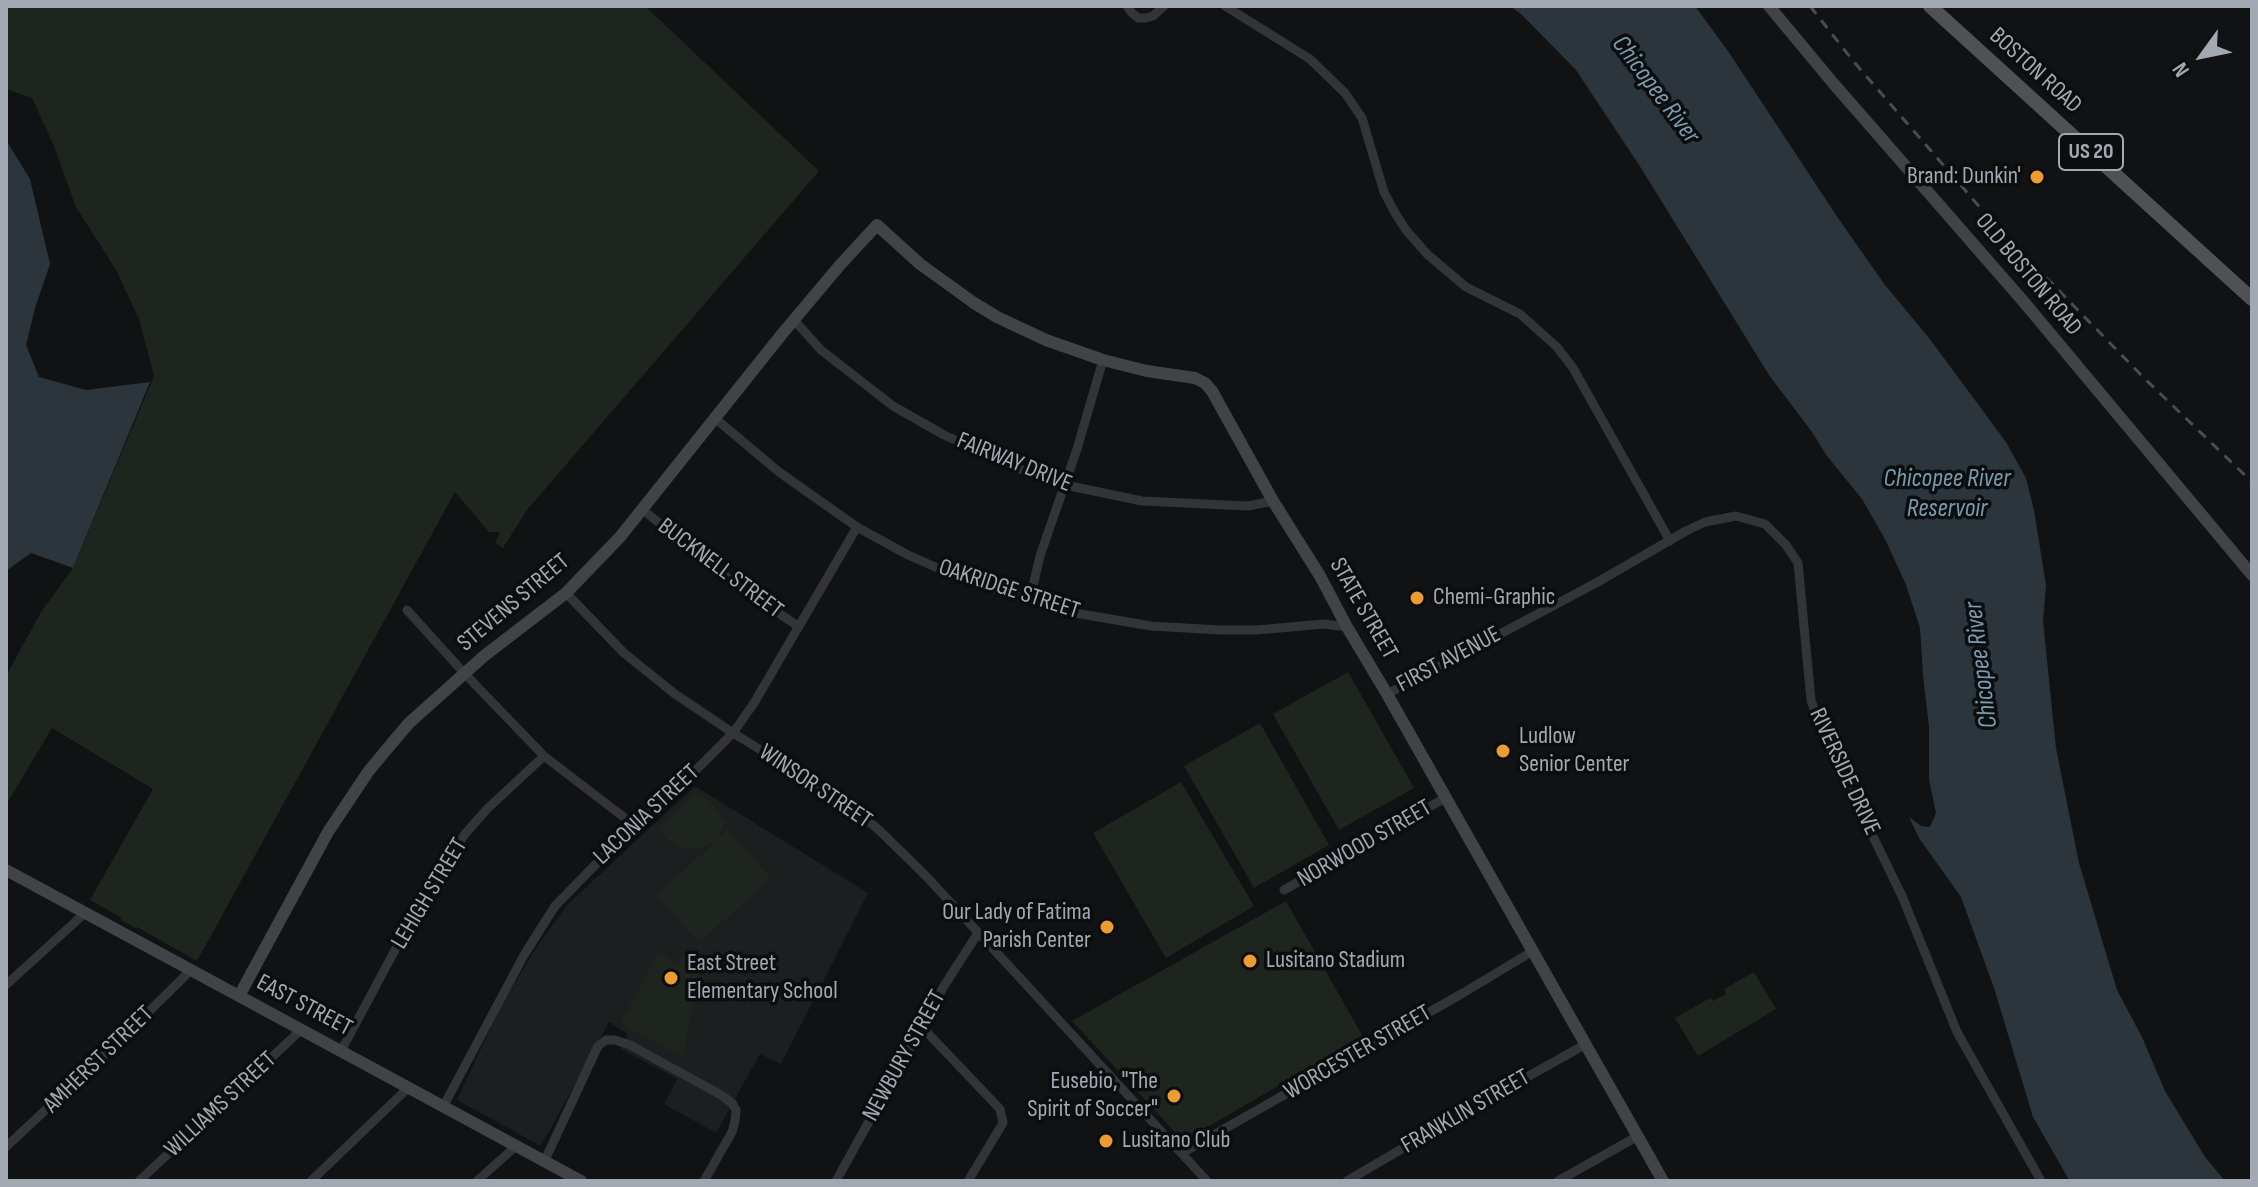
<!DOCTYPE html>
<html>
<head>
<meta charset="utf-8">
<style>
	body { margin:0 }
	#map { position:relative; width:2258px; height:1187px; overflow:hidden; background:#111213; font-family:"Sofia Sans Condensed",sans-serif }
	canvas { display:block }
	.frame { position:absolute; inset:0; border:8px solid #a3a9b3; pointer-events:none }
	.north { position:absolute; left:2162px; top:16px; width:80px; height:80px; -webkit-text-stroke:6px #0c0d0e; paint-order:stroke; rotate:237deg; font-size:22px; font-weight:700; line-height:32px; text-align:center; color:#a3a9b3 }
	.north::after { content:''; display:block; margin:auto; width:28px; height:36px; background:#a3a9b3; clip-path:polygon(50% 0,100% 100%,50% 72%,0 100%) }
</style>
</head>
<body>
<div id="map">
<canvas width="2258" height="1187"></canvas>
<div class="frame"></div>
<div class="north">N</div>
</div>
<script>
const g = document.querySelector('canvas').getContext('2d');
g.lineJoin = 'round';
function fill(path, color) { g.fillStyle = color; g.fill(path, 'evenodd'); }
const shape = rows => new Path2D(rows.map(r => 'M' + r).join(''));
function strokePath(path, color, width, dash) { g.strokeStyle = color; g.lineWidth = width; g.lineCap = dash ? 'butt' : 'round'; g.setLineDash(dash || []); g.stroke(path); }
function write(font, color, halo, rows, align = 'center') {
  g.font = font + ' "Sofia Sans Condensed",sans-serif'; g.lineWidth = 7; g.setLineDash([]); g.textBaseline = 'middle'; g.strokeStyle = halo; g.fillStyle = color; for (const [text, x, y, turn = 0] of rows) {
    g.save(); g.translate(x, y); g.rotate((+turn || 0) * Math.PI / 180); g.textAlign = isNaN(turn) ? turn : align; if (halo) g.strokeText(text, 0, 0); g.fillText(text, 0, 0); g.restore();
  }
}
fill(shape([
	[695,786,868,893,781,1064,760,1054,716,1133,664,1104,677,1079,621,1049,628,1034,609,1022,541,1146,457,1100,500,1008,536,948,567,905]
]), '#1d1e20');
fill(shape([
	[6,6,645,6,819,171,527,510,503,548,495,543,500,532,489,532,455,492,197,961,137,927,135,928,121,920,122,918,90,900,153,789,52,728,6,805,6,676,41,612,73,568,154,376,139,319,116,270,76,207,54,146,32,98,6,89],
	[1348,672,1414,788,1339,830,1273,714],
	[1260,723,1329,845,1254,888,1184,766],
	[1181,782,1254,906,1166,958,1093,833],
	[699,793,707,798,726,822,717,839,727,830,771,878,699,943,656,895,714,843,694,849,680,847,668,840,659,828,676,810,695,794],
	[1286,901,1363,1037,1183,1141,1072,1021],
	[659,952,677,964,684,955,701,964,683,1057,625,1027,621,1022],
	[1754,972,1776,1009,1698,1056,1675,1018,1710,998,1713,1001,1726,994,1724,989]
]), '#1e251e');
fill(shape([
	[1510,6,1695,6,1728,51,1838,218,1885,285,1929,338,2006,442,2026,478,2034,510,2046,585,2043,621,2056,748,2079,863,2117,990,2142,1037,2165,1091,2205,1157,2225,1181,2070,1181,2068,1178,2033,1117,1994,988,1961,897,1919,838,1909,817,1921,826,1930,827,1936,813,1929,780,1929,727,1923,675,1920,628,1906,585,1886,541,1862,499,1827,456,1812,432,1769,375,1641,168,1576,70,1521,14],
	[6,140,30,179,50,264,35,308,26,345,39,377,86,390,150,382,73,568,31,553,6,571]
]), '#2b353b');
strokePath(shape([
	[1127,6,1131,12,1138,18,1146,18,1153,16,1164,6],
	[1225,6,1310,59,1345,93,1362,118,1384,192,1395,213,1406,230,1427,254,1466,287,1520,314,1557,347,1573,368,1670,541],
	[794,320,821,350,893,406,944,435,1034,475,1065,485,1142,501,1248,506,1273,501],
	[716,419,779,472,857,527,908,555,965,580,1075,613,1151,626,1220,630,1257,630,1324,624,1347,627],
	[643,510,738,586,798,626],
	[566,593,624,653,675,694,733,733,846,802,880,831,927,877,1207,1181],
	[1030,599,1040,556,1077,449,1103,360],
	[407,610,465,674,544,756,634,825],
	[1387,694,1596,583,1686,531,1705,522,1736,516,1765,524,1786,545,1798,563,1811,700,1821,730,1902,896,1957,1032,2041,1181],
	[1284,890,1445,798],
	[6,985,86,912],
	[921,1026,1000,1109,1003,1123,968,1181],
	[341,1051,418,907,442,869,465,834,487,809,544,756],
	[443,1107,524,955,555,906,634,825,679,787,733,733,754,703,857,527],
	[6,1147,119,1041,190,971],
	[1182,1153,1463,993,1533,951],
	[545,1160,598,1046,606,1040,615,1040,630,1045,721,1095,732,1103,736,1110,735,1121,732,1132,704,1181],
	[139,1181,302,1029],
	[311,1181,408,1088],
	[477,1181,516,1146],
	[836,1181,944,986,978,933],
	[1347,1181,1456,1117,1586,1044],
	[1558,1181,1638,1136]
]), '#333438', 9);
strokePath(shape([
	[1769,6,1833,83,2023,301,2252,575],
	[6,870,581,1181],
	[239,996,328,832,368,772,387,749,409,723,484,656,566,593,620,537,782,334,840,265,877,225,920,264,974,303,997,317,1046,340,1103,360,1147,371,1195,378,1205,383,1212,391,1273,501,1320,576,1347,627,1387,694,1663,1181]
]), '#414348', 12);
strokePath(shape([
	[1930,6,2252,299]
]), '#4f5157', 14);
strokePath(shape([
	[1810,6,1854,62,1997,227,2143,377,2252,482]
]), '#4a4c51', 3, [10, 8]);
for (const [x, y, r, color] of [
	[2037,177,8,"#ec9c30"],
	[1417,598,8,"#ec9c30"],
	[1503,751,8,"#ec9c30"],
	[1107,927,8,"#ec9c30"],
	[1250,961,8,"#ec9c30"],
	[671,978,8,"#ec9c30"],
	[1174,1096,8,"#ec9c30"],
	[1106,1141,8,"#ec9c30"]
]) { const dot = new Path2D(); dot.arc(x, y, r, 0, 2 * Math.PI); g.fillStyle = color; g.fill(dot); strokePath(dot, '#0c0d0e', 3); }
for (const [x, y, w] of [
	[2091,152,64]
]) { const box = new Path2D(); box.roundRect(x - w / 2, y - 18, w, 36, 6); g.fillStyle = '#0c0d0e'; g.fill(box); strokePath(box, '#a3a9b3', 2); }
write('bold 22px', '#a3a9b3', null, [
	["US 20",2091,152]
]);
write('24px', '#a3a9b3', '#0c0d0e', [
	["BOSTON ROAD",2035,71,42],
	["OLD BOSTON ROAD",2028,275,50],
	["FAIRWAY DRIVE",1014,463,22],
	["BUCKNELL STREET",720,569,37],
	["OAKRIDGE STREET",1009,590,18],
	["STEVENS STREET",514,603,-40],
	["STATE STREET",1363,609,60],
	["FIRST AVENUE",1449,660,-28],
	["RIVERSIDE DRIVE",1844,772,65],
	["WINSOR STREET",815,787,34],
	["LACONIA STREET",647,815,-43],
	["NORWOOD STREET",1365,844,-30],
	["LEHIGH STREET",430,894,-59],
	["EAST STREET",304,1006,28],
	["WORCESTER STREET",1358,1053,-30],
	["NEWBURY STREET",905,1056,-61],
	["AMHERST STREET",99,1060,-44],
	["WILLIAMS STREET",221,1105,-43],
	["FRANKLIN STREET",1466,1112,-30]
]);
write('24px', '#a3a9b3', '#0c0d0e', [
	["Brand: Dunkin'",2021,177,"right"],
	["Chemi-Graphic",1433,598],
	["Ludlow",1519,737],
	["Senior Center",1519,765],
	["Our Lady of Fatima",1091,913,"right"],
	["Parish Center",1091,941,"right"],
	["Lusitano Stadium",1266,961],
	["East Street",687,964],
	["Elementary School",687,992],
	["Eusebio, \"The",1158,1082,"right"],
	["Spirit of Soccer\"",1158,1110,"right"],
	["Lusitano Club",1122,1141]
], 'left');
write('italic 26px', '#7a9aae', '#0c0d0e', [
	["Chicopee River",1655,90,53],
	["Chicopee River",1947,479],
	["Reservoir",1947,509],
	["Chicopee River",1982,665,-97]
]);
</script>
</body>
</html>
